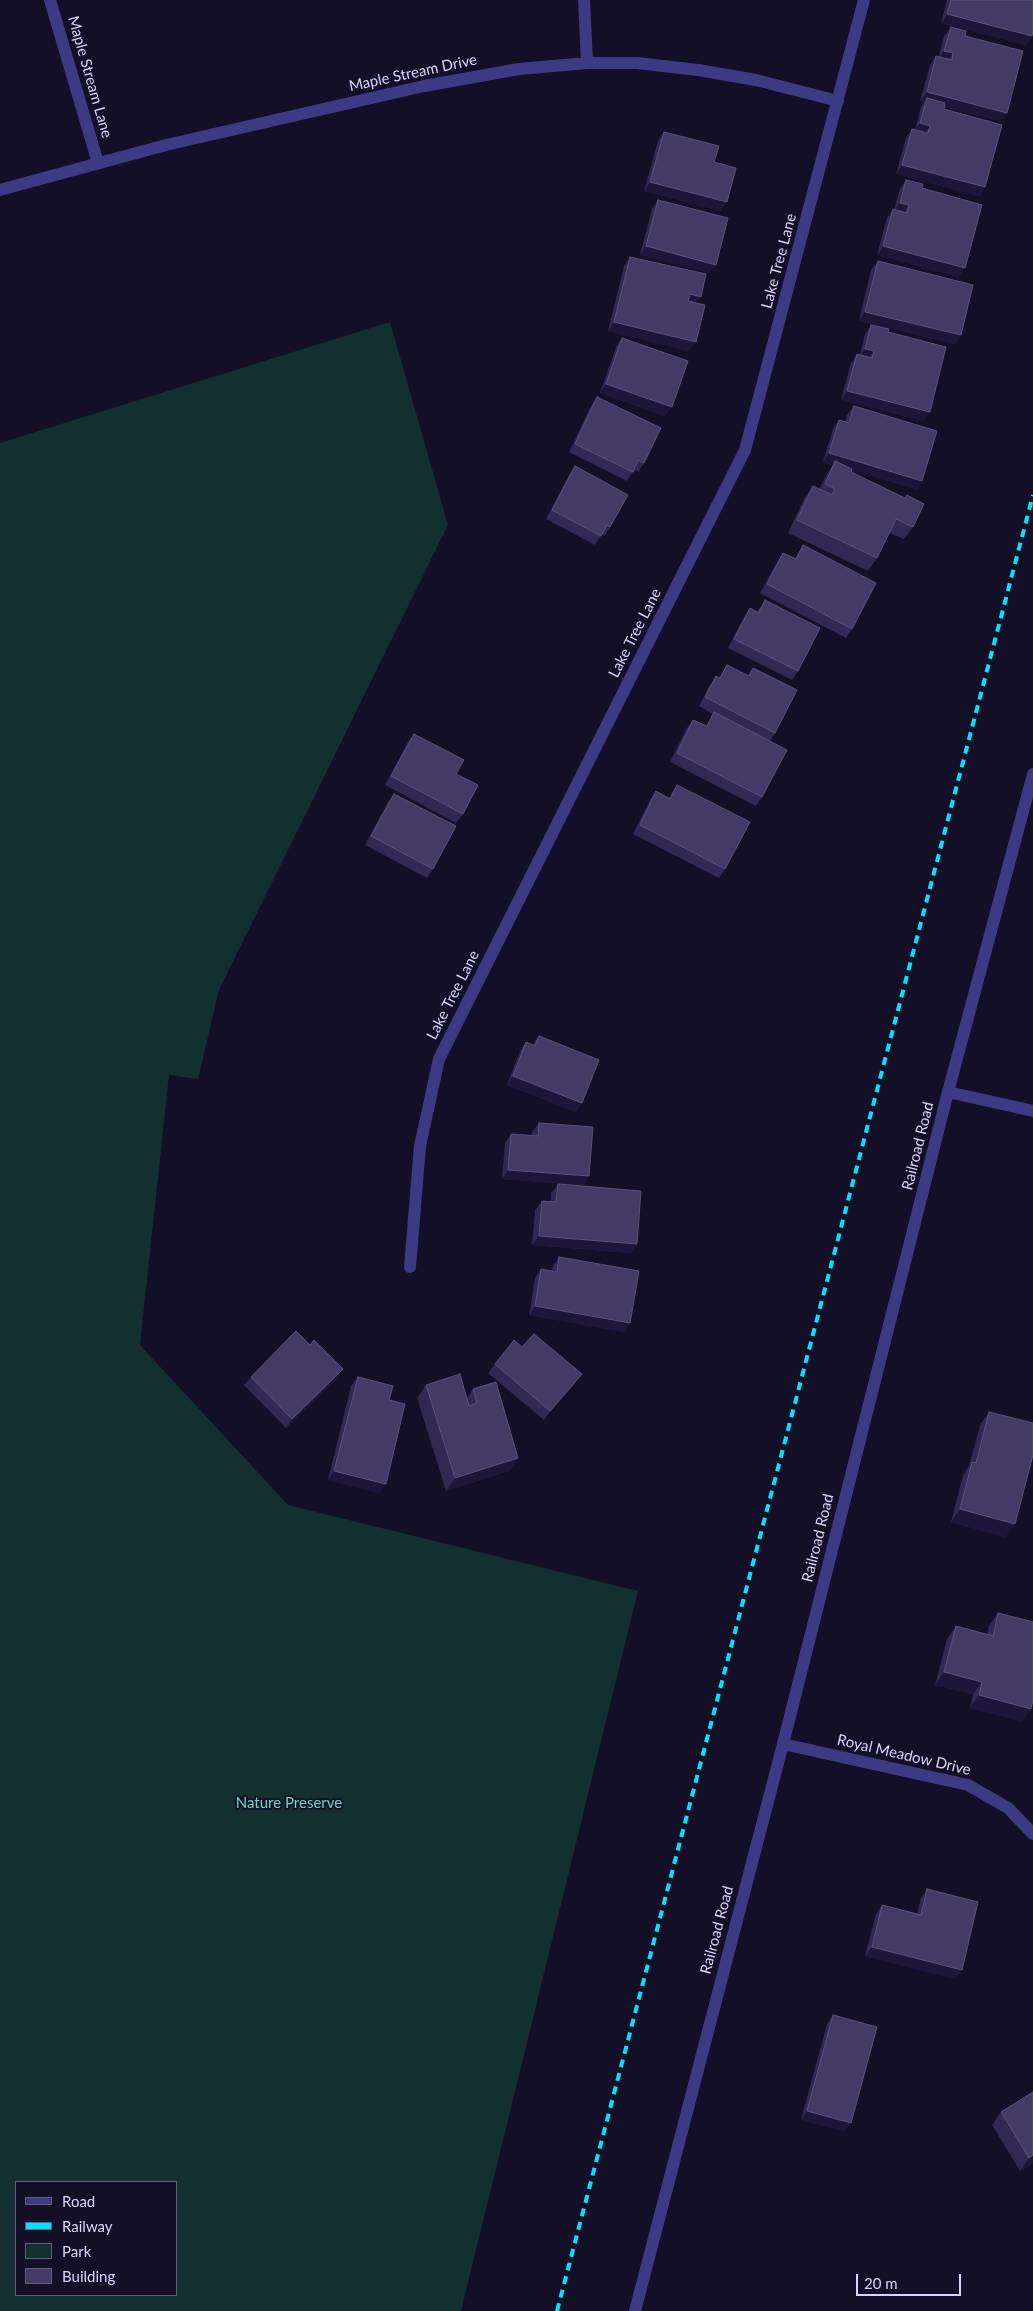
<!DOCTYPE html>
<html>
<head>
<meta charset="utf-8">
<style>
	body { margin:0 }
	#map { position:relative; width:1033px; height:2311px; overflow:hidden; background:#130f26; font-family:Lato,sans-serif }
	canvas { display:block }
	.legend { position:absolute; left:15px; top:2181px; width:162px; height:115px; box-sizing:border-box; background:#130f26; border:1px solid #625e7d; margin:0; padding:6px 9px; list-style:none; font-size:15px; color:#d9d4ff }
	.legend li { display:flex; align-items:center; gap:10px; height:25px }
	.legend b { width:25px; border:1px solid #625e7d }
	.scale { position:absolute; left:856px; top:2274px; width:105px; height:22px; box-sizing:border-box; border:2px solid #d9d4ff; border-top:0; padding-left:6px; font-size:15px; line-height:18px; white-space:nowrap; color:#d9d4ff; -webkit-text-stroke:4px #130f26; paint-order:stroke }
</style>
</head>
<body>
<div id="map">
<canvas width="1033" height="2311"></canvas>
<ul class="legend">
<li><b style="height:6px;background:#3d3a85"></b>Road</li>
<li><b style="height:6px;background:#00e5ff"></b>Railway</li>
<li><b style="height:14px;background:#12302f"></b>Park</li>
<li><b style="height:14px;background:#433a66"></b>Building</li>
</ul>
<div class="scale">20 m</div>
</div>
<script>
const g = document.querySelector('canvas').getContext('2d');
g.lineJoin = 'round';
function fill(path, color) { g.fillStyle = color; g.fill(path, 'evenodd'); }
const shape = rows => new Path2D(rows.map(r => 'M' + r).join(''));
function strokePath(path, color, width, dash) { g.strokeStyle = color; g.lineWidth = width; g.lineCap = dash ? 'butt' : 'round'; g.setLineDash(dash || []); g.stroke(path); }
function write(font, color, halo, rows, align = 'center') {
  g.font = font + ' Lato,sans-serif'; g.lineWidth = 4; g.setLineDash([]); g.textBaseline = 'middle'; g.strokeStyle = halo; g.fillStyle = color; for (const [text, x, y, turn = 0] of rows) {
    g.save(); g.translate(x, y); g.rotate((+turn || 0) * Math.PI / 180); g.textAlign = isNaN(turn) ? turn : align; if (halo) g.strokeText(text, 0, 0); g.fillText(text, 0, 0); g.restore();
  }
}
fill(shape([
	[390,322,448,525,219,990,198,1079,169,1075,140,1345,288,1505,638,1591,461,2311,0,2311,0,443],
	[16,2182,176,2182,176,2295,16,2295]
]), '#12302f');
strokePath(shape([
	[50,0,98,163],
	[584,0,587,63],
	[0,190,166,145,424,86,519,69,587,63,637,63,698,70,756,80,838,101],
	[948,1092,1033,1111],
	[410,1267,420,1146,439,1059,745,450,864,0],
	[783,1744,968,1785,1008,1808,1033,1834],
	[635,2311,783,1744,948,1092,1033,774]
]), '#3d3a85', 12);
strokePath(shape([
	[557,2311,1033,495]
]), '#00e5ff', 4, [8, 6]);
fill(shape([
	[947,0,1033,0,1032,36,1026,45,941,23],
	[951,27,965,36,1007,113,1000,121,944,107,944,109,985,187,979,196,896,174,906,138,912,129,915,130,921,107,924,102,920,101,930,65,936,56,939,56,944,36],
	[664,132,714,162,721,211,644,191,658,141],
	[906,180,922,188,959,277,877,255,887,218,893,209,894,209,900,189],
	[658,200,710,273,640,255,652,209],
	[630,257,701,297,696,303,689,351,608,331,624,266],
	[878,261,961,335,955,344,859,321,871,270],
	[871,325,888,332,930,412,923,421,841,400,851,363,857,354,860,355,865,334],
	[622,338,665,416,600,393,616,347],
	[597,397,644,463,638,472,634,470,627,481,569,452,591,406],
	[854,406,922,481,916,489,851,470,851,472,913,527,904,539,889,533,877,558,868,571,788,533,804,499,813,486,819,489,827,474,833,465,823,462,833,429,839,420,845,422,847,415],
	[575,466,610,527,604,536,602,534,595,545,546,519,569,475],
	[803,545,852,629,846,638,760,593,777,562,783,553,795,559],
	[765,600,798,671,792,680,728,648,744,617,750,608,757,612],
	[727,665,748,676,753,668,775,733,770,741,762,797,756,806,670,762,687,728,693,720,706,726,713,714,699,706,710,685,716,676,719,678],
	[414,734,456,774,463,814,456,823,385,785,408,742],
	[677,785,725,869,719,878,633,834,650,800,656,791,669,798],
	[394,794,433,869,427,878,365,845,388,802],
	[539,1036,582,1103,576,1112,507,1085,520,1051,526,1042,532,1045],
	[539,1123,583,1185,502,1179,505,1143,511,1134,532,1136,532,1132],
	[558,1184,637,1244,631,1253,532,1245,535,1210,542,1201,551,1201,551,1193],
	[559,1257,630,1323,624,1332,529,1315,535,1278,541,1269,552,1271,553,1266],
	[522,1347,575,1383,544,1420,488,1373,495,1364],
	[251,1377,337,1378,286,1428,244,1385],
	[358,1377,389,1400,380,1493,328,1480,351,1386],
	[426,1385,467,1398,473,1389,518,1458,509,1471,446,1491,417,1398],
	[989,1412,1006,1537,951,1522,963,1475,969,1466,980,1425],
	[998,1613,1031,1709,1022,1721,970,1708,973,1694,935,1685,947,1639,956,1626,987,1634,989,1626],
	[927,1889,955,1979,865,1956,876,1914,882,1905,917,1914,921,1898],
	[833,2015,845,2131,801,2120,827,2024],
	[1033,2092,1033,2163,1020,2171,992,2125,1001,2112]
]), '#312854');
fill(shape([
	[947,14,1032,36,1026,45,941,23],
	[944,51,953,53,947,62,938,59],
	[927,92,1007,113,1000,121,926,102,927,98,924,102,920,101],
	[920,123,930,126,924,135,914,132],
	[902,165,985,187,979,196,896,174],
	[650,182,727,202,721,211,644,191],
	[900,203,909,205,903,214,893,212],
	[646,246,716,265,710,273,640,255],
	[883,246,965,268,959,277,877,255],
	[690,294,701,297,694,305,684,303],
	[865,312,961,335,955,344,859,321],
	[614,322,696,342,689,351,608,331],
	[865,349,874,351,868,360,859,357],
	[606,384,672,407,665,416,600,393],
	[847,391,930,412,923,421,841,400],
	[829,453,922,481,916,489,834,465,835,461,833,465,823,462],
	[513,1076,582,1103,576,1112,507,1085],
	[508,1170,589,1176,583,1185,502,1179],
	[539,1236,637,1244,631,1253,532,1245],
	[535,1306,630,1323,624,1332,529,1315],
	[343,1369,337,1378,286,1428,292,1419],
	[582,1374,575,1383,544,1420,550,1411],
	[518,1458,509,1471,446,1491,455,1478],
	[334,1471,386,1484,380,1493,328,1480],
	[960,1509,1015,1524,1006,1537,951,1522],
	[944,1672,982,1682,973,1694,935,1685],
	[979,1695,1031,1709,1022,1721,970,1708],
	[872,1947,962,1970,955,1979,865,1956],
	[807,2111,851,2123,845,2131,801,2120],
	[1033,2155,1033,2163,1020,2171,1029,2158]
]), '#1d163a');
const building = shape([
	[951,0,1033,0,1033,31,1032,36,947,14,951,0],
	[951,27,966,31,965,36,1023,51,1007,113,927,92,936,56,952,60,953,53,944,51,951,27],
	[927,98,945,103,944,109,1002,125,985,187,902,165,912,129,928,133,930,126,920,123,927,98],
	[664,132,719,146,714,162,736,168,727,202,650,182,664,132],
	[906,180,923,184,922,188,982,205,965,268,883,246,893,209,907,213,909,205,900,203,906,180],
	[658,200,728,218,716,265,646,246,658,200],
	[630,257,706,274,701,297,690,294,688,301,705,305,696,342,614,322,630,257],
	[878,261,973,285,961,335,865,312,878,261],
	[871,325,889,329,888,332,946,347,930,412,847,391,857,354,872,358,874,351,865,349,871,325],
	[622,338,688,361,672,407,606,384,622,338],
	[597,397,661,428,644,463,638,460,633,472,575,444,597,397],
	[854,406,937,431,922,481,829,453,839,420,849,423,854,406],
	[835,461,852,469,851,472,905,498,907,495,924,504,913,527,896,519,877,558,797,520,813,486,832,495,835,489,825,484,835,461],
	[575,466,628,495,610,527,607,525,601,536,552,510,575,466],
	[803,545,876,583,852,629,767,584,783,553,796,559,803,545],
	[765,600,820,628,798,671,734,639,750,608,759,613,765,600],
	[727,665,749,676,753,668,797,690,775,733,705,697,716,676,720,678,727,665],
	[714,712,787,750,762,797,677,753,693,720,707,726,714,712],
	[414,734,464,760,456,774,478,785,463,814,391,776,414,734],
	[677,785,750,822,725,869,640,825,656,791,670,799,677,785],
	[394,794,456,826,433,869,371,836,394,794],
	[539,1036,599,1060,582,1103,513,1076,526,1042,535,1046,539,1036],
	[539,1123,593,1127,589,1176,508,1170,511,1134,538,1136,539,1123],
	[558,1184,641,1191,637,1244,539,1236,542,1201,556,1202,558,1184],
	[559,1257,639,1271,630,1323,535,1306,541,1269,557,1272,559,1257],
	[296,1331,310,1345,314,1340,343,1369,292,1419,251,1377,296,1331],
	[534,1334,582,1374,550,1411,495,1364,514,1340,522,1347,534,1334],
	[460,1374,469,1406,477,1403,473,1389,496,1382,518,1458,455,1478,426,1385,460,1374],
	[358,1377,393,1386,389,1400,405,1404,386,1484,334,1471,358,1377],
	[989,1412,1033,1423,1033,1455,1015,1524,960,1509,972,1462,976,1463,989,1412],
	[998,1613,1033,1622,1033,1700,1031,1709,979,1695,982,1682,944,1672,956,1626,993,1636,998,1613],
	[927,1889,978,1902,962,1970,872,1947,882,1905,921,1915,927,1889],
	[833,2015,877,2027,851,2123,807,2111,833,2015],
	[1033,2092,1033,2155,1029,2158,1001,2112,1033,2092]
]);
fill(building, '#433a66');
strokePath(building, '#5a527e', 1);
write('15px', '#d9d4ff', '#130f26', [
	["Maple Stream Drive",413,73,-12],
	["Maple Stream Lane",90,77,74],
	["Lake Tree Lane",779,261,-75],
	["Lake Tree Lane",635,633,-63],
	["Lake Tree Lane",453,995,-63],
	["Railroad Road",918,1146,-76],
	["Railroad Road",818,1538,-76],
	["Royal Meadow Drive",904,1755,13],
	["Railroad Road",717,1930,-75]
]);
write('15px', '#5fe0c0', '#130f26', [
	["Nature Preserve",289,1803]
]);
</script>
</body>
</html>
